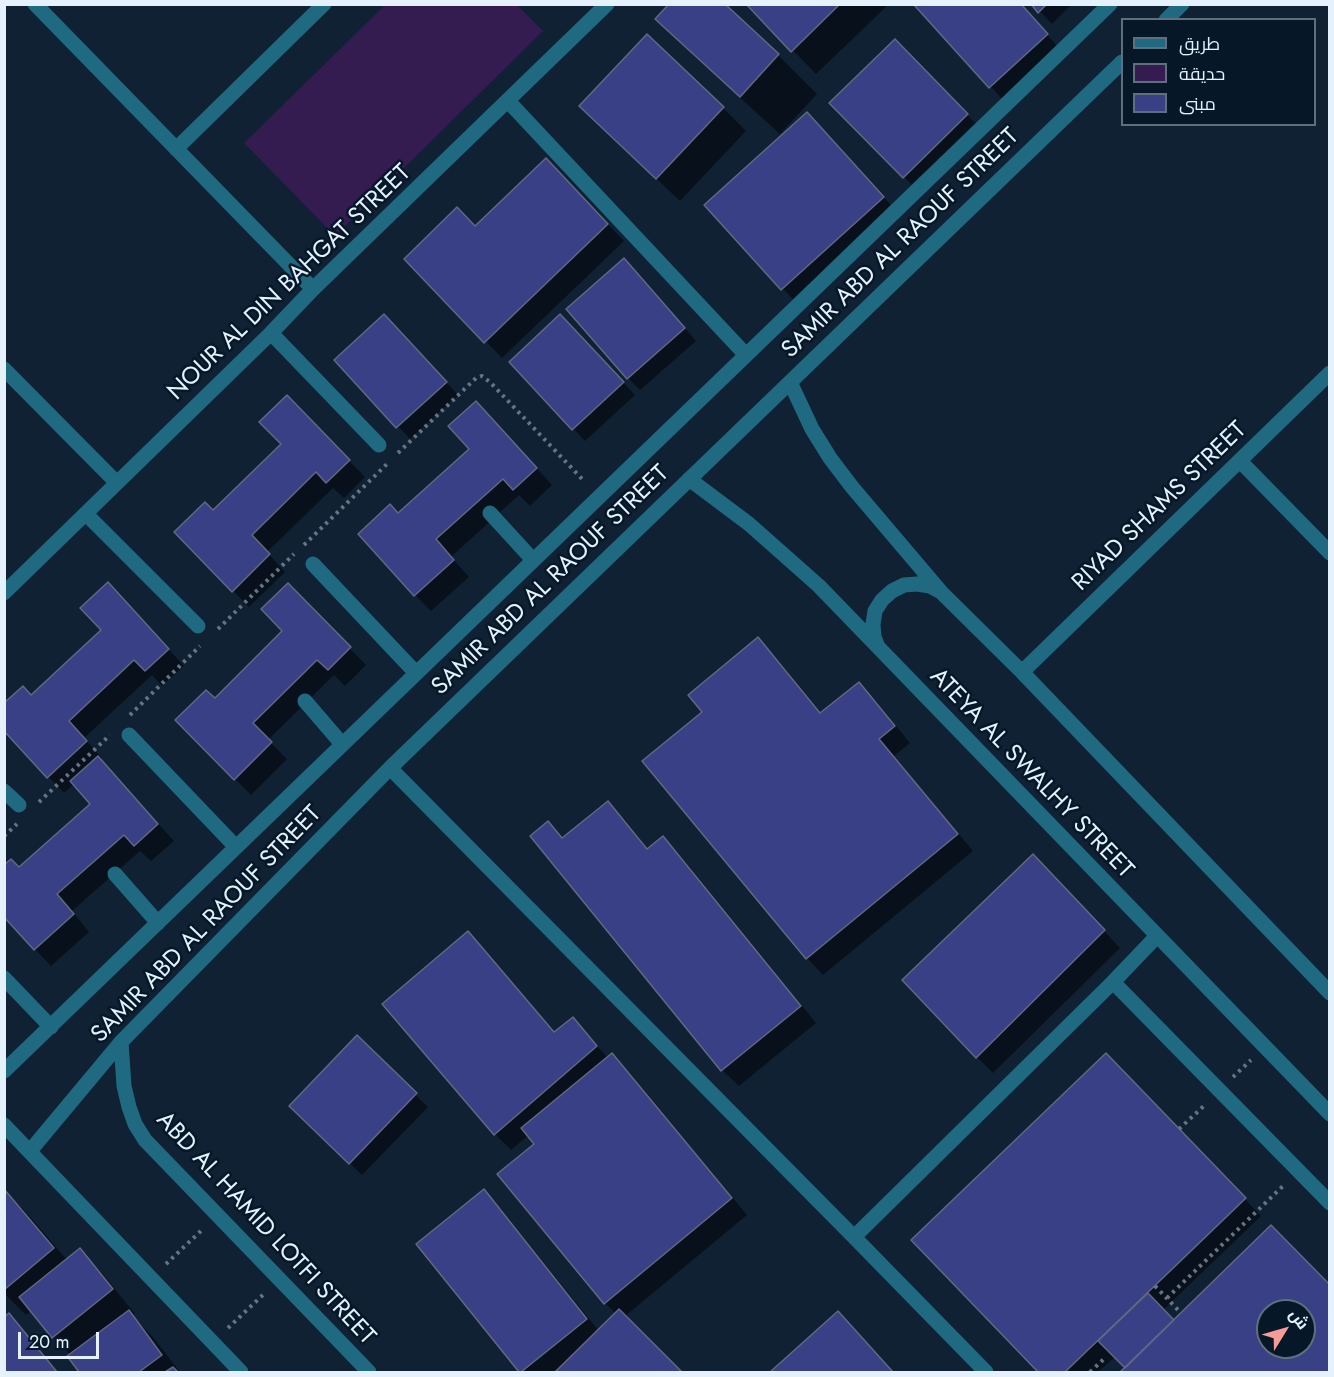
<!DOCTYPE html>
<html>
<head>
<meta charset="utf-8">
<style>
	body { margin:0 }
	#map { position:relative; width:1334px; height:1377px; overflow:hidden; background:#0f2133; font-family:Jost,Cairo,sans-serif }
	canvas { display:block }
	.frame { position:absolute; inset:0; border:6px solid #e5f1fd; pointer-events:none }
	.legend { position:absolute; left:1121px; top:18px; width:195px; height:108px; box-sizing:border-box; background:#061828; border:2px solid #5f6f7d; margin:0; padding:8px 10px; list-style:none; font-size:18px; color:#e5f1fd }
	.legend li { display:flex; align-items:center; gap:12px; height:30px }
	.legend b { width:30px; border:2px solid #5f6f7d }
	.north { position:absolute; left:1256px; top:1299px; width:60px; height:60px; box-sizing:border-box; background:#061828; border:2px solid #5f6f7d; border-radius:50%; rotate:53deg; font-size:16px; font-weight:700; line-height:24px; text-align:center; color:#e5f1fd }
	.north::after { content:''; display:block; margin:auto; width:21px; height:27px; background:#f59b98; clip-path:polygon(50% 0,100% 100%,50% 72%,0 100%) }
	.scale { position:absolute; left:18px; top:1332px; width:81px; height:27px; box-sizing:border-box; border:3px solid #e5f1fd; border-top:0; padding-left:8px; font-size:18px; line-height:21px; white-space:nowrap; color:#e5f1fd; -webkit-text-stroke:4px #061828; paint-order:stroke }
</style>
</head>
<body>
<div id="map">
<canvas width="1334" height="1377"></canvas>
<div class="frame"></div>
<ul class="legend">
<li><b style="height:8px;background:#1f6981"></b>طريق</li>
<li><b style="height:16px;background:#341b50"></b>حديقة</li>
<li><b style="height:16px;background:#394086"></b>مبنى</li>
</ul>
<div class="north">ش</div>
<div class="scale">20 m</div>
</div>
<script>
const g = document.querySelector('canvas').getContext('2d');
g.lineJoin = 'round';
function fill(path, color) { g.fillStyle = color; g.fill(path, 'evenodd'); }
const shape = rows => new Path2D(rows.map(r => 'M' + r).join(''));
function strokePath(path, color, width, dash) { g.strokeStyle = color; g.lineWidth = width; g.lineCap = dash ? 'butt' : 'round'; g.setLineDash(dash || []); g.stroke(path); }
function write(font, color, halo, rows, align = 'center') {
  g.font = font + ' Jost,sans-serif'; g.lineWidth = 5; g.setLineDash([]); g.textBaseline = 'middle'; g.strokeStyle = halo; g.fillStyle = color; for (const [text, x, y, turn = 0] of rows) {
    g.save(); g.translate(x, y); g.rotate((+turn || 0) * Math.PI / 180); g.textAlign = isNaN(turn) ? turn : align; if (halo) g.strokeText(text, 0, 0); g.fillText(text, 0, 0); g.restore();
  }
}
fill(shape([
	[386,4,517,5,543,31,335,236,244,143]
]), '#341b50');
fill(shape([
	[748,4,884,4,886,7,816,74],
	[1020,4,1059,48,1002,99,917,6],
	[1033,4,1072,4,1052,24],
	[657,19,778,55,817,94,780,134,696,58],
	[895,41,979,127,916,189,831,103],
	[723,108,746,131,680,201,604,129],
	[823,130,899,214,799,306,706,205],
	[562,176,624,241,502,358,406,259,475,227],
	[637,272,696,341,640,390,628,378],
	[396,328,458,395,410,439,336,360],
	[573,328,635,395,585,441,511,362],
	[287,397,365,477,344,498,333,488,267,552,285,572,249,607,176,532,213,512,283,444],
	[493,420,552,485,530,506,519,495,451,557,469,577,431,611,415,595,399,515,471,450],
	[288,585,366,665,345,686,334,675,268,740,287,759,251,795,177,720,215,700,284,631],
	[124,600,184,666,162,686,152,675,84,738,102,758,100,760,174,841,151,861,140,851,72,911,89,932,51,966,35,949,20,869,92,805,74,784,64,793,48,776,31,697,103,630],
	[758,639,775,656,822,714,858,684,875,700,910,743,894,756,973,851,823,975,807,958,644,761,704,712],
	[608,803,624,819,648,849,663,838,679,854,816,1023,739,1086,722,1070,548,823,564,839],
	[1050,873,1120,948,993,1073,977,1057],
	[468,933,484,949,556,1033,573,1019,608,1058,612,1055,628,1071,747,1215,624,1317,680,1372,521,1372,418,1244,483,1191,500,1208,599,1331,616,1314,605,1303,536,1144,529,1135,511,1150,495,1134],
	[357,1037,428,1107,362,1175,291,1106],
	[1122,1071,1261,1216,1163,1310,1174,1322,1330,1286,1330,1372,1122,1372,1127,1368,1115,1357,1098,1372,1040,1372,914,1240],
	[1268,1311,1304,1311,1304,1347,1268,1347],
	[4,1190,26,1212,67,1260,80,1250,103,1274,135,1314,132,1316,152,1336,180,1372,81,1372,69,1357,71,1355,53,1337,32,1310,26,1315,4,1293],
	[837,1314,892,1372,772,1372],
	[9,1315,21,1327,58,1372,4,1372,4,1319]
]), '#0007');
const building = shape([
	[669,4,725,4,779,54,740,97,655,19,669,4],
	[746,4,840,4,791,52,746,4],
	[916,4,1021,4,1048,34,989,88,915,6,916,4],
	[1031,4,1047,4,1038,13,1031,4],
	[647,34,724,107,656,179,579,106,647,34],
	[895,39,968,114,903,178,829,103,895,39],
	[807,112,884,197,781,290,704,205,807,112],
	[546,158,608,224,484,343,404,259,457,207,475,226,546,158],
	[624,258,685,328,627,379,566,309,624,258],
	[384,314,447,382,396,428,334,360,384,314],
	[560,314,624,382,572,430,509,362,560,314],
	[287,395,350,460,326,483,316,472,252,535,270,554,232,592,174,532,205,502,213,510,281,444,259,422,287,395],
	[476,401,537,468,513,490,503,479,436,539,454,560,414,596,358,534,390,504,398,513,469,449,448,426,476,401],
	[108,582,169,649,145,671,134,660,69,721,87,741,47,778,4,731,4,703,23,686,31,695,101,630,80,608,108,582],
	[288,583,351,647,328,670,317,660,253,723,272,742,234,780,175,720,206,690,215,698,282,631,261,609,288,583],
	[758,637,820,713,859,682,895,726,879,739,958,834,806,959,642,761,702,712,688,695,758,637],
	[98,756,158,824,134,846,124,835,57,894,74,914,34,950,4,917,4,865,11,859,19,867,90,804,70,781,98,756],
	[608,801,647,849,663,836,801,1006,721,1071,530,836,548,821,562,838,608,801],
	[1033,854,1105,930,976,1058,902,980,1033,854],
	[468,931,554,1032,573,1017,597,1046,494,1135,382,1004,468,931],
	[357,1035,417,1093,349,1164,289,1106,357,1035],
	[612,1053,732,1198,604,1304,497,1174,534,1144,521,1128,612,1053],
	[1106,1053,1246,1198,1065,1372,1038,1372,911,1240,1106,1053],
	[4,1189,54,1248,4,1290,4,1189],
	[484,1189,587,1319,521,1372,519,1372,416,1244,484,1189],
	[1271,1225,1330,1285,1330,1372,1120,1372,1271,1225],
	[1268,1311,1304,1311,1304,1347,1268,1347,1268,1311],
	[80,1248,113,1289,52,1338,19,1297,80,1248],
	[1148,1293,1174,1320,1125,1368,1098,1341,1148,1293],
	[619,1309,682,1372,555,1372,619,1309],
	[129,1310,162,1355,139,1372,79,1372,67,1356,129,1310],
	[838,1311,893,1372,770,1372,838,1311],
	[9,1313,57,1372,4,1372,4,1317,9,1313],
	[173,1367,178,1372,165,1372,173,1367]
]);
fill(building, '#394086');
strokePath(building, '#636882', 1.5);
strokePath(shape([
	[398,453,476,378,482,376,490,382,585,482],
	[304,545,387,464],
	[218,629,294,554],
	[130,715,200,646],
	[39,802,110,735],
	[4,836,17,824],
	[1233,1077,1251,1060],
	[1179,1129,1206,1104],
	[166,1264,204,1228],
	[1155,1286,1181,1313],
	[1167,1298,1285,1184],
	[228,1328,266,1292],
	[1090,1372,1105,1358]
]), '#667585', 4, [3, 4.5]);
strokePath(shape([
	[35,4,313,289],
	[1166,20,1182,4],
	[508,101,746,355],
	[176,149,324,4],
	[271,333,379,445],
	[4,369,117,483],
	[790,382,812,429,830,458,852,487,942,593,1022,672,1330,993],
	[1240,461,1330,553],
	[689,479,749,524,819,586,1330,1114],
	[490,513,533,560],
	[86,514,198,626],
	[313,564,416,673],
	[4,593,271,333,313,289,607,4],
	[878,647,874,637,873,624,875,611,882,600,892,591,904,585,917,584,930,586,939,591],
	[1022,672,1330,373],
	[305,701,342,744],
	[129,735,236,847],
	[390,768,854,1237,986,1372],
	[4,791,19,805],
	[115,874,158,923],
	[4,978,51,1027],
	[1113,982,1330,1203],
	[121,1042,124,1086,129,1107,135,1124,145,1140,369,1372],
	[4,1071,1110,4],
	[4,1125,241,1372],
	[30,1151,121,1042,390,768,1122,62],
	[854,1237,1113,982,1157,936]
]), '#1f6981', 15);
write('24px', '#e5f1fd', '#061828', [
	["SAMIR ABD AL RAOUF STREET",901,244,-44],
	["NOUR AL DIN BAHGAT STREET",290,283,-44],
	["RIYAD SHAMS STREET",1160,507,-44],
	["SAMIR ABD AL RAOUF STREET",551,581,-44],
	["ATEYA AL SWALHY STREET",1031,774,46],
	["SAMIR ABD AL RAOUF STREET",207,925,-46],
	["ABD AL HAMID LOTFI STREET",265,1229,47]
]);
</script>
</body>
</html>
